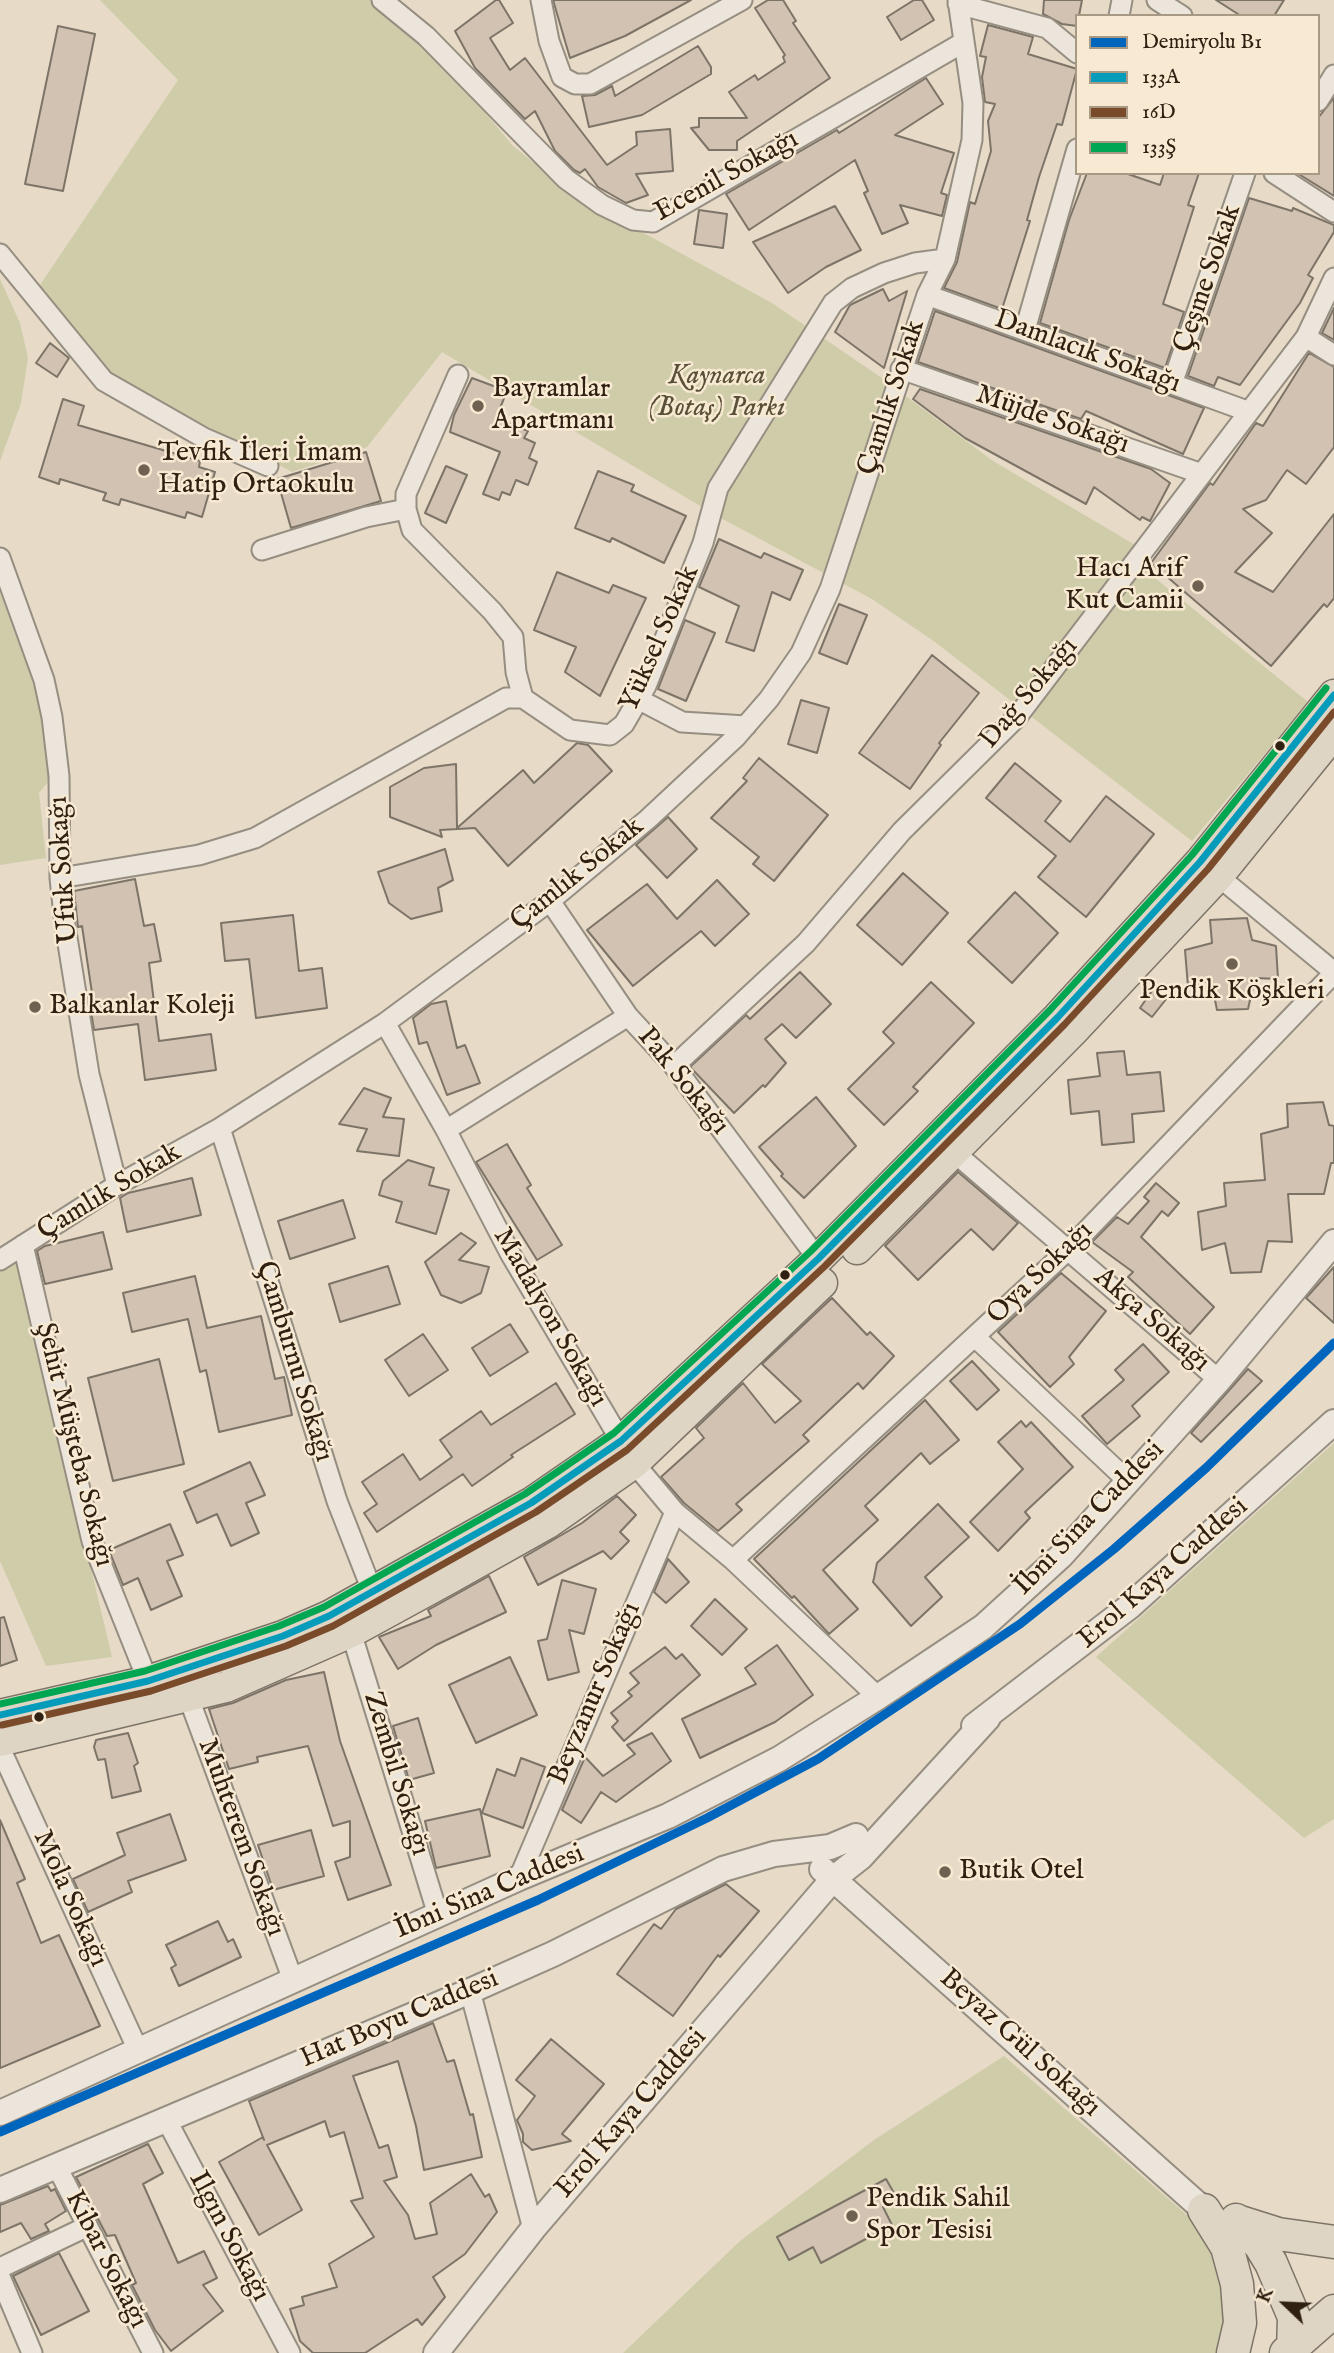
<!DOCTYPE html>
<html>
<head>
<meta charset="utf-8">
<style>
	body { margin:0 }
	#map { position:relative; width:1334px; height:2353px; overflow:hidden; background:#e7dac7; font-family:"IM FELL English",serif }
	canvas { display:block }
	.legend { position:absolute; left:1075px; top:14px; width:245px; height:161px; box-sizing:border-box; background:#f8ead2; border:2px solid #a89985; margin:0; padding:9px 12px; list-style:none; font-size:21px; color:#2f2012 }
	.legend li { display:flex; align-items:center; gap:14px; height:35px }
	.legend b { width:35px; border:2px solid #a89985 }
	.north { position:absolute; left:1250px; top:2269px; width:70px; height:70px; -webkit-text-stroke:5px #f8ead2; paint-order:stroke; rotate:293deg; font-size:19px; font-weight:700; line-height:28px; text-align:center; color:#2f2012 }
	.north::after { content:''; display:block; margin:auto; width:24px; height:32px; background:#2f2012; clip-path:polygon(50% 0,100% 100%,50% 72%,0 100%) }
</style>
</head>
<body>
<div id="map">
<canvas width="1334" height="2353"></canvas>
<ul class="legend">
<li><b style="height:9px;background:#0065bd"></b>Demiryolu B1</li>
<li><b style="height:9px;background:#059bbb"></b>133A</li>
<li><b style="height:9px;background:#7a4b2a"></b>16D</li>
<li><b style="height:9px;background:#00a651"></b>133Ş</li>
</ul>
<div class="north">K</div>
</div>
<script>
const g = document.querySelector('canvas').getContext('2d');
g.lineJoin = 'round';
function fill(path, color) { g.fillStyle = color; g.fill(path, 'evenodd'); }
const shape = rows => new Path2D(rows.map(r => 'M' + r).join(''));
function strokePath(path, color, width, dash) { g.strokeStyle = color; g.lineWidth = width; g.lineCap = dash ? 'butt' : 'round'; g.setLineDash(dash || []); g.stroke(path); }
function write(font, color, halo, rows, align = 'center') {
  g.font = font + ' "IM FELL English",serif'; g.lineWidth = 5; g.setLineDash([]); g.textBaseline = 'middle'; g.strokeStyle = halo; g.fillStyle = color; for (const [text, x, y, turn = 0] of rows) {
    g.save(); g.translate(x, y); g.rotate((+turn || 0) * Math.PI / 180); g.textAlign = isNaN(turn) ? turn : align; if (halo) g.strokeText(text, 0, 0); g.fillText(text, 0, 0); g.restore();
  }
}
fill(shape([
	[100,0,371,0,461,84,513,146,576,196,772,303,879,376,993,461,1142,549,1144,569,1308,702,1192,841,935,642,872,599,717,516,442,352,367,447,292,472,110,374,40,285,178,80],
	[0,279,20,323,28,358,21,403,0,461],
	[0,592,57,750,49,781,39,793,46,858,0,865],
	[17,1259,112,1657,46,1666,0,1561,0,1270],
	[1334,1443,1334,1819,1304,1838,1096,1657],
	[1004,2056,1203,2229,1229,2296,1218,2353,623,2353,740,2241,874,2140]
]), '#cfcca9');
const building = shape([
	[496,0,499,0,513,23,490,38,510,70,525,58,607,165,637,145,636,132,670,129,673,171,636,174,648,195,626,203,598,187,585,169,580,173,574,170,555,151,535,111,525,119,475,68,455,31,496,0],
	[553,0,691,0,625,36,570,58,553,0],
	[768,0,783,0,796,21,793,23,830,78,737,141,737,150,709,150,691,128,699,127,699,118,747,118,729,92,755,75,758,80,785,62,783,57,785,55,755,8,768,0],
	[914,0,922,0,934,20,901,40,887,17,914,0],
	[1044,0,1082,0,1077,26,1062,24,1043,14,1044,0],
	[1216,0,1284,0,1274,16,1241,16,1216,0],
	[988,25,1033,37,1028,54,1077,69,1062,125,1057,124,1039,177,1027,220,1030,221,1002,309,944,288,957,262,970,202,975,204,991,151,988,121,995,104,985,102,982,77,986,57,980,56,988,25],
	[58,26,95,34,63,191,25,184,58,26],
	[698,46,711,67,711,74,642,115,589,127,582,96,595,95,612,86,615,96,698,46],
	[926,78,943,104,895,135,954,153,941,193,947,195,942,216,900,205,908,223,882,234,864,193,868,191,855,160,749,230,726,194,837,130,839,133,926,78],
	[1334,98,1334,196,1297,173,1318,173,1318,118,1334,98],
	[1087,173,1125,173,1160,185,1164,173,1199,173,1188,205,1194,207,1163,304,1184,312,1165,368,1040,323,1069,220,1087,173],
	[1249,198,1292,211,1293,208,1334,225,1334,232,1308,275,1313,278,1300,303,1240,385,1218,377,1214,386,1188,376,1249,198],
	[835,206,861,250,826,267,788,293,753,242,835,206],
	[699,210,727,214,723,248,694,244,699,210],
	[883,289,889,301,907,291,884,368,835,332,850,305,883,289],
	[1334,308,1334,340,1322,333,1334,308],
	[935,311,1204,408,1183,454,1086,411,1081,419,918,362,935,311],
	[50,343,69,358,57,377,36,363,50,343],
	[1309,353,1334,367,1334,447,1306,484,1287,470,1266,500,1243,509,1272,533,1235,572,1273,592,1334,514,1334,598,1327,607,1324,604,1271,666,1151,563,1210,483,1213,485,1256,423,1263,426,1309,353],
	[472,378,507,391,496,418,528,431,524,438,535,443,529,458,537,462,528,485,516,480,510,495,502,492,499,500,483,494,500,452,450,432,454,415,472,378],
	[920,389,1151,469,1170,483,1150,521,1142,517,1140,520,1094,487,1086,504,965,438,913,399,920,389],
	[63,399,84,406,78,425,200,461,199,467,215,472,202,517,187,512,185,518,121,499,119,505,103,500,106,493,60,479,59,484,39,477,63,399],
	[366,452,381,501,291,528,277,479,366,452],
	[446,466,467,475,446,523,425,513,446,466],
	[598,471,634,485,631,491,686,516,664,563,612,538,610,542,575,528,598,471],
	[719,539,761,558,764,553,803,570,790,600,772,592,754,651,726,642,739,606,699,587,719,539],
	[557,572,609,593,613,585,646,598,600,696,565,672,576,647,534,630,557,572],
	[839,604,867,615,847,664,819,653,839,604],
	[685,620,715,633,686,701,658,689,685,620],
	[932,655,979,693,939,743,941,745,910,789,859,753,932,655],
	[801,700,829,708,817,753,788,744,801,700],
	[577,743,588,745,612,771,508,866,475,828,440,830,442,837,390,817,390,787,424,768,456,764,457,828,523,770,534,783,577,743],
	[759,758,828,815,774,881,753,864,759,857,711,818,747,781,743,778,759,758],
	[1015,763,1061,801,1045,821,1070,842,1106,796,1154,834,1086,917,1038,877,1056,856,986,798,1015,763],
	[668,817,697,849,667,878,636,845,668,817],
	[445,849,453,880,438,888,442,911,411,919,389,903,378,872,445,849],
	[903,873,948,913,902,965,857,925,903,873],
	[135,879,144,926,154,924,161,961,149,963,159,1041,211,1034,216,1070,145,1080,138,1024,94,1030,88,993,92,993,82,926,78,927,74,891,135,879],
	[717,880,749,914,715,946,701,931,633,986,587,930,647,884,677,919,717,880],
	[1015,892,1058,933,1012,983,968,942,1015,892],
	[293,915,299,971,322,968,327,1008,256,1018,249,959,225,961,221,923,293,915],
	[1247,918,1252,940,1276,946,1278,979,1255,978,1248,1009,1217,1010,1211,980,1188,987,1185,950,1212,943,1210,920,1247,918],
	[800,972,831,1004,796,1038,782,1024,765,1039,786,1063,765,1087,763,1085,734,1113,690,1067,746,1015,750,1019,800,972],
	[931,982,974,1023,913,1087,918,1091,884,1125,848,1089,894,1043,883,1032,931,982],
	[1154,988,1167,998,1152,1017,1140,1008,1154,988],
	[446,1001,457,1048,465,1045,480,1083,447,1095,427,1042,419,1044,413,1018,431,1004,446,1001],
	[1124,1051,1127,1075,1160,1072,1164,1111,1132,1114,1134,1142,1102,1145,1099,1111,1071,1114,1068,1080,1100,1076,1097,1053,1124,1051],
	[364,1088,391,1098,383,1117,404,1119,399,1156,357,1151,367,1129,339,1124,364,1088],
	[816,1097,856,1146,804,1198,781,1176,783,1174,759,1147,816,1097],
	[1323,1102,1329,1125,1334,1126,1334,1163,1331,1163,1324,1194,1288,1194,1292,1242,1268,1241,1261,1272,1231,1273,1225,1243,1202,1250,1198,1212,1226,1206,1224,1183,1265,1180,1261,1134,1288,1127,1287,1104,1323,1102],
	[507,1144,531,1185,527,1188,562,1245,537,1260,476,1162,507,1144],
	[408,1160,434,1168,429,1185,449,1190,436,1234,396,1222,402,1202,379,1195,383,1181,408,1160],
	[958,1172,1018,1223,993,1250,971,1229,918,1280,885,1246,958,1172],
	[192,1178,201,1215,127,1232,120,1198,128,1193,192,1178],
	[1156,1183,1179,1203,1168,1216,1162,1211,1141,1237,1214,1307,1190,1334,1128,1277,1133,1272,1092,1242,1117,1217,1128,1224,1149,1201,1144,1197,1156,1183],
	[343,1200,355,1238,290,1259,278,1221,343,1200],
	[103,1232,112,1269,45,1284,37,1251,45,1246,103,1232],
	[461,1233,476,1243,459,1260,489,1267,481,1293,461,1303,441,1295,425,1262,461,1233],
	[388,1266,400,1304,340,1322,329,1284,388,1266],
	[1334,1267,1334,1323,1306,1298,1334,1267],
	[1061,1273,1106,1311,1069,1357,1074,1364,1050,1387,998,1332,1061,1273],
	[195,1276,207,1328,261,1316,275,1379,284,1377,292,1415,219,1432,206,1370,200,1372,188,1319,132,1332,123,1293,195,1276],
	[832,1298,867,1335,870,1332,894,1356,863,1389,858,1383,803,1435,809,1441,736,1504,742,1510,718,1531,684,1503,661,1477,704,1438,696,1428,743,1383,775,1423,801,1401,762,1364,832,1298],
	[510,1324,528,1352,490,1376,472,1348,510,1324],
	[423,1334,448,1370,409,1396,385,1360,423,1334],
	[1143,1344,1169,1372,1132,1406,1140,1416,1107,1444,1082,1416,1124,1380,1115,1370,1143,1344],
	[159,1359,184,1464,113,1481,88,1378,159,1359],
	[972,1361,999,1390,977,1410,950,1381,972,1361],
	[1248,1369,1262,1381,1201,1442,1191,1433,1248,1369],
	[556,1383,575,1414,511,1455,513,1457,472,1486,463,1474,377,1532,364,1513,377,1504,362,1482,403,1454,420,1480,452,1457,440,1440,481,1411,491,1425,556,1383],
	[925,1400,959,1440,930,1464,921,1453,865,1506,878,1520,823,1570,858,1609,829,1634,794,1596,792,1598,754,1559,925,1400],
	[1021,1421,1026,1427,1031,1422,1073,1467,1025,1512,1030,1518,998,1551,970,1522,1023,1469,998,1442,1021,1421],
	[250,1462,265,1495,246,1503,259,1533,231,1546,217,1514,197,1523,184,1492,250,1462],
	[617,1496,636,1515,620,1532,629,1541,611,1559,603,1551,538,1585,524,1557,582,1523,617,1496],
	[938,1504,969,1537,925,1577,942,1597,911,1626,873,1582,874,1578,877,1563,938,1504],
	[170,1524,183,1555,167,1561,182,1596,151,1610,138,1578,123,1585,109,1550,170,1524],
	[668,1559,689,1582,666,1603,654,1592,668,1559],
	[489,1576,506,1612,436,1645,398,1669,379,1637,431,1616,428,1610,489,1576],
	[562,1580,596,1589,584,1634,569,1630,579,1672,548,1680,538,1641,547,1639,562,1580],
	[715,1599,747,1629,722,1655,691,1626,715,1599],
	[4,1617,17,1660,0,1666,0,1618,4,1617],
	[777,1645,813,1695,775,1722,700,1758,682,1719,756,1684,745,1668,777,1645],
	[665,1647,676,1659,682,1654,700,1675,624,1741,612,1727,618,1721,611,1713,632,1696,628,1692,639,1683,630,1673,665,1647],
	[510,1657,537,1715,476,1743,449,1685,510,1657],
	[324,1672,340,1741,391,1885,348,1900,335,1862,350,1857,350,1821,333,1826,308,1746,257,1757,258,1762,229,1769,209,1709,233,1703,286,1680,324,1672],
	[418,1718,434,1773,409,1780,393,1726,418,1718],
	[128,1733,138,1763,134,1766,141,1791,112,1798,105,1759,98,1760,94,1747,96,1740,128,1733],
	[652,1733,671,1761,616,1802,601,1792,581,1823,562,1810,585,1757,603,1776,635,1754,627,1745,652,1733],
	[521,1758,545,1767,523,1828,482,1813,497,1769,515,1776,521,1758],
	[480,1809,490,1856,436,1868,425,1821,480,1809],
	[170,1814,186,1860,128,1881,132,1892,88,1912,73,1879,125,1855,117,1833,170,1814],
	[0,1820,25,1879,17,1883,41,1943,59,1935,100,2026,0,2068,0,1820],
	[311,1830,324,1876,273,1890,258,1845,311,1830],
	[726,1884,759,1911,720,1957,718,1955,673,2016,617,1974,654,1924,661,1929,676,1909,726,1884],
	[218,1921,228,1942,233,1939,241,1957,179,1986,171,1968,176,1965,166,1945,218,1921],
	[433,2023,447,2062,454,2060,470,2115,473,2114,482,2157,424,2170,416,2126,398,2061,353,2076,379,2148,388,2145,397,2177,384,2181,408,2215,415,2239,437,2234,430,2203,471,2174,485,2197,489,2194,497,2212,465,2254,433,2277,445,2297,422,2325,417,2319,365,2353,313,2353,300,2341,290,2309,304,2305,302,2297,337,2287,329,2264,374,2237,351,2201,363,2198,344,2132,330,2137,325,2121,267,2145,302,2210,259,2235,219,2162,263,2137,264,2140,249,2101,433,2023],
	[551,2039,604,2084,562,2134,571,2141,532,2150,523,2142,523,2134,517,2120,535,2096,516,2080,551,2039],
	[148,2144,163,2173,143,2184,178,2263,204,2251,217,2278,203,2285,223,2311,171,2351,155,2330,132,2285,136,2283,115,2235,107,2236,76,2177,148,2144],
	[886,2179,898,2200,883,2207,892,2225,821,2263,813,2247,789,2260,777,2237,886,2179],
	[48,2186,51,2191,55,2189,66,2211,45,2224,49,2231,31,2239,21,2223,0,2232,0,2205,48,2186],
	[59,2253,89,2311,41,2335,13,2276,59,2253]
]);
fill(building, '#d2c2b2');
strokePath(building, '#7d7468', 2);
const minor = shape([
	[382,0,426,36,566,179,602,205,633,220,653,222,964,42],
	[541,0,549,41,562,77,575,84,590,84,742,0],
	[1157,0,1182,16],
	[958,4,1047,28,1077,53],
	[1119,16,1122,0],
	[1318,101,1334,75],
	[1274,173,1334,212],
	[0,254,104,381,204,438,268,466],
	[927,295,1247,411],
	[1025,330,1077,149],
	[1306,337,1334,355],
	[901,369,1202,474],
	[458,375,406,494,406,509,412,530,492,611,513,637,516,672,523,698],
	[1172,384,1245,173],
	[262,550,366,517,406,509],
	[0,558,44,680,52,717,59,776,60,878,65,925,89,1074,117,1185],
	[638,699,682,722,746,726],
	[1218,876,1334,972],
	[60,878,199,855,255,838,506,698,523,698,570,730,610,735,624,724,646,686,703,543,718,488,833,303,852,288,884,273,915,263,945,259],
	[550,901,628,1016,674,1066,818,1259],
	[385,1023,446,1130,511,1255,634,1463,675,1512,733,1560,878,1697],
	[674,1066,806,943,902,831,1017,717,1306,337,1334,278],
	[220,1128,337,1501,373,1593],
	[446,1130,628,1016],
	[955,1153,1219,1380],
	[23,1245,92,1541,148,1681],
	[0,1260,117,1185,220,1128,385,1023,550,901,648,819,736,737,769,699,801,653,830,589,927,295,945,259,972,140,973,103,958,0],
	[975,1337,1129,1482],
	[733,1560,1069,1249,1334,973],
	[351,1632,438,1915],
	[188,1696,293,1980],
	[0,1748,138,2050],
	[519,1878,675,1512],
	[470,1991,533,2229],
	[166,2119,290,2353],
	[57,2167,153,2353],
	[0,2268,86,2227],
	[0,2277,32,2353]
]);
const tertiary = shape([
	[974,1726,1129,1607,1334,1422],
	[822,1869,1204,2210],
	[0,2113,519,1878,668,1816,779,1759,878,1697,983,1627,1061,1556,1219,1380,1334,1242],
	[0,2190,470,1991,553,1954,723,1869,774,1854,830,1847,856,1836],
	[436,2353,533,2229,833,1879,861,1857,988,1718]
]);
const primary = shape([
	[857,1249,1073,1031,1218,876,1334,733],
	[0,1715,148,1681,283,1636,329,1616,531,1503,621,1441,818,1259,1058,1017,1200,862,1334,695],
	[0,1741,226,1687,351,1632,448,1579,548,1523,634,1463,822,1283]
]);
const trunk = shape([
	[1204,2210,1227,2247,1237,2284,1240,2323,1233,2353],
	[1236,2220,1260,2245,1271,2263,1294,2317,1293,2353],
	[1240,2222,1278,2234,1334,2242],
	[1286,2353,1334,2311]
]);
strokePath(minor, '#968e81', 23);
strokePath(tertiary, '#968e81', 28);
strokePath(primary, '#7d7468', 33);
strokePath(trunk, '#7d7468', 35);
strokePath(minor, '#ebe5db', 19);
strokePath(tertiary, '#ebe5db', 24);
strokePath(primary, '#ded5c5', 30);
strokePath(trunk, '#ded5c5', 32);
strokePath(shape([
	[0,1715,148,1681,283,1636,329,1616,531,1503,621,1441,818,1259,1058,1017,1200,862,1334,695]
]), '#059bbb', 7);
strokePath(shape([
	[2,1725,151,1691,286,1646,333,1626,536,1512,627,1450,825,1266,1065,1024,1208,869,1334,712]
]), '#7a4b2a', 7);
strokePath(shape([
	[0,1704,145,1671,279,1626,324,1607,525,1494,614,1433,811,1251,1050,1010,1192,855,1326,688]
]), '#00a651', 7);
strokePath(shape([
	[0,2132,538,1900,707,1818,818,1759,1020,1624,1114,1549,1206,1468,1334,1343]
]), '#0065bd', 9);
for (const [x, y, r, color] of [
	[478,406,7,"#6f6151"],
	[144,470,7,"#6f6151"],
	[1198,586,7,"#6f6151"],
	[1280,746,6,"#2f2012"],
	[1232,964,7,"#6f6151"],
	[35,1007,7,"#6f6151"],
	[785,1275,6,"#2f2012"],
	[39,1717,6,"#2f2012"],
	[945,1872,7,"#6f6151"],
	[852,2216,7,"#6f6151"]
]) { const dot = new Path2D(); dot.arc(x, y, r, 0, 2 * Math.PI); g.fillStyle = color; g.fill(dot); strokePath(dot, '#f8ead2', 2.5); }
write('28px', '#2f2012', '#f8ead2', [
	["Ecenil Sokağı",727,177,-29],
	["Çeşme Sokak",1209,279,-71],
	["Damlacık Sokağı",1087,353,20],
	["Çamlık Sokak",893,398,-72],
	["Müjde Sokağı",1052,421,19],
	["Yüksel Sokak",661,639,-66],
	["Dağ Sokağı",1030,694,-50],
	["Ufuk Sokağı",65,870,-94],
	["Çamlık Sokak",578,875,-39],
	["Pak Sokağı",682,1082,51],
	["Çamlık Sokak",110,1193,-31],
	["Oya Sokağı",1041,1274,-44],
	["Madalyon Sokağı",549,1318,60],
	["Akça Sokağı",1151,1321,41],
	["Çamburnu Sokağı",293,1362,73],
	["Şehit Müşteba Sokağı",73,1445,76],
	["İbni Sina Caddesi",1090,1519,-46],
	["Erol Kaya Caddesi",1164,1574,-41],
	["Beyzanur Sokağı",596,1694,-67],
	["Zembil Sokağı",395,1774,73],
	["Muhterem Sokağı",240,1838,70],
	["İbni Sina Caddesi",490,1893,-23],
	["Mola Sokağı",69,1899,66],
	["Hat Boyu Caddesi",400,2020,-23],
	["Beyaz Gül Sokağı",1019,2044,42],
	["Erol Kaya Caddesi",632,2114,-49],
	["Ilgın Sokağı",228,2237,62],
	["Kibar Sokağı",105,2260,63]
]);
write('italic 28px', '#595038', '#f8ead2', [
	["Kaynarca",717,377],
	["(Botaş) Parkı",717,409]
]);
write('28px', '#2f2012', '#f8ead2', [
	["Bayramlar",492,390],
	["Apartmanı",492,422],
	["Tevfik İleri İmam",158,454],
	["Hatip Ortaokulu",158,486],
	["Hacı Arif",1184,570,"right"],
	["Kut Camii",1184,602,"right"],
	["Pendik Köşkleri",1232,992,"center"],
	["Balkanlar Koleji",49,1007],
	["Butik Otel",959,1872],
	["Pendik Sahil",866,2200],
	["Spor Tesisi",866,2232]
], 'left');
</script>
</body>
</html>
